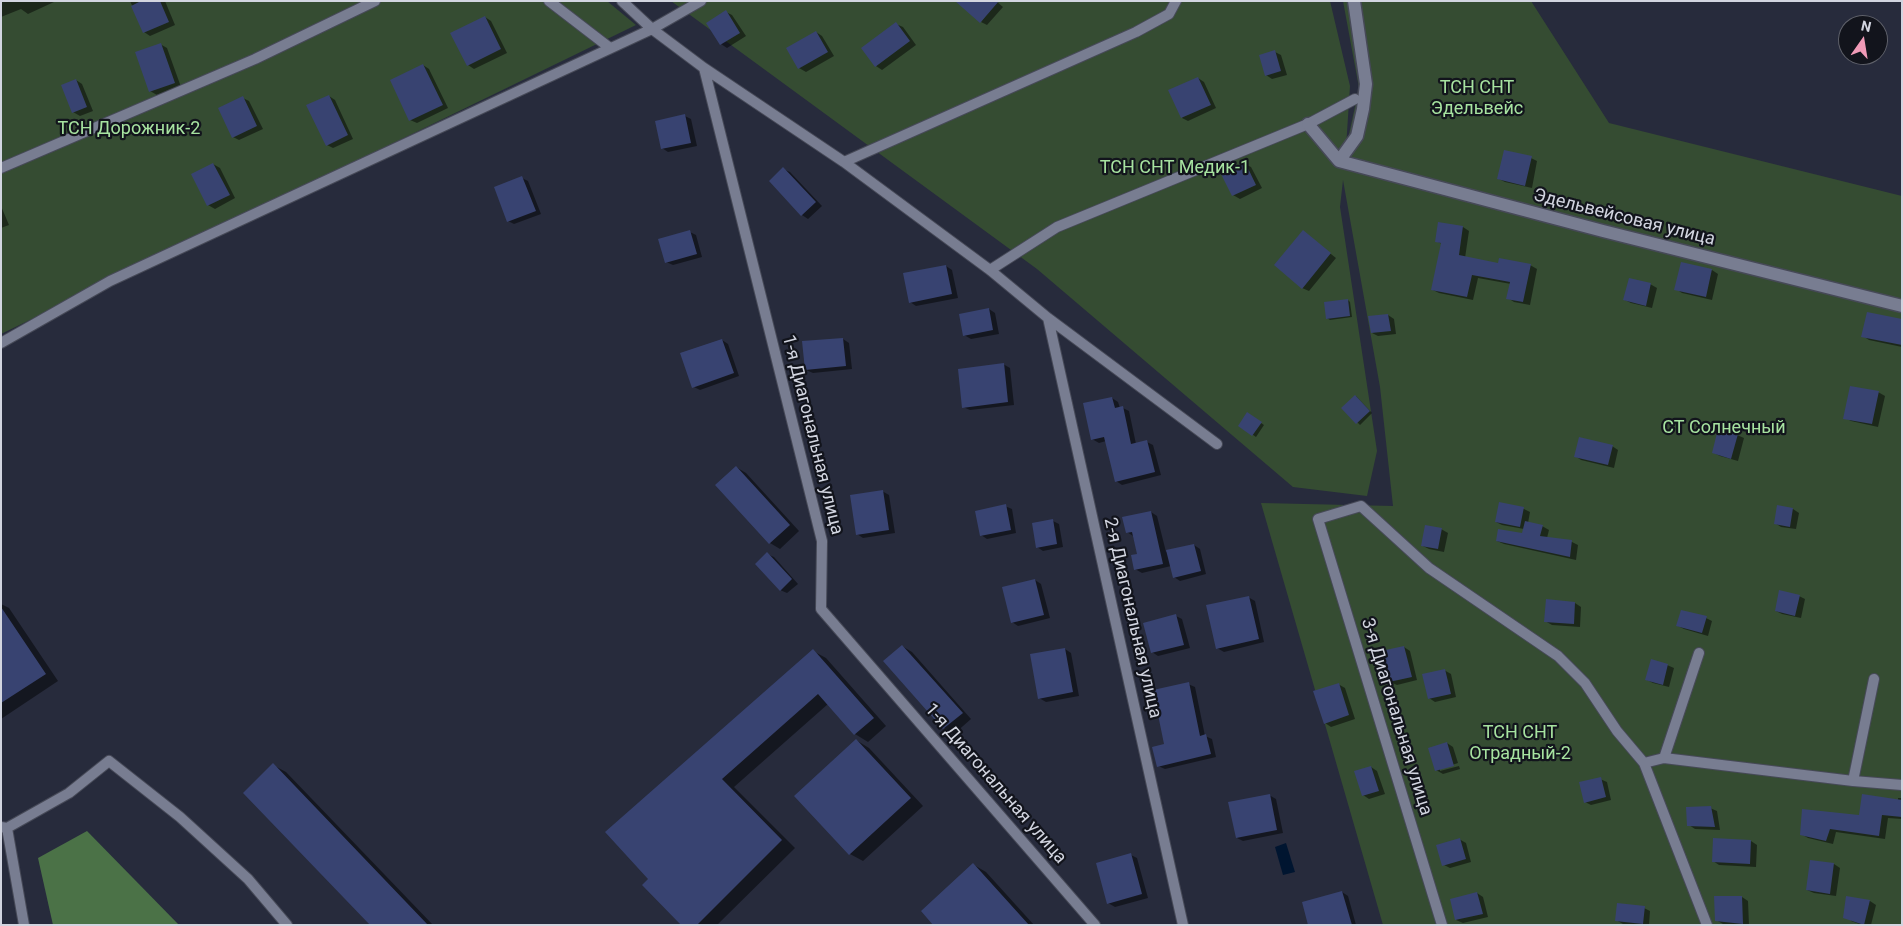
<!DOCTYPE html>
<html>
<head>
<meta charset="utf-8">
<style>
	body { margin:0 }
	#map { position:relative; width:1903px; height:926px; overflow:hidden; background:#272b3c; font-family:Roboto,sans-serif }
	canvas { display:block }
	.frame { position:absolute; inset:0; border:2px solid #d2d5e0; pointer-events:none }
	.north { position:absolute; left:1838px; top:15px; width:50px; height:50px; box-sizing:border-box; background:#12141c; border:1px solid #5f616a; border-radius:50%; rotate:13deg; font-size:14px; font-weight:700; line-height:20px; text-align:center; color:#d2d5e0 }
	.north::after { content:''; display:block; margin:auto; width:18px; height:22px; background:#f09ab7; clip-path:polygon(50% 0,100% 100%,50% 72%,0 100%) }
</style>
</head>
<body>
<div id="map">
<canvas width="1903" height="926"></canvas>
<div class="frame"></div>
<div class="north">N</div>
</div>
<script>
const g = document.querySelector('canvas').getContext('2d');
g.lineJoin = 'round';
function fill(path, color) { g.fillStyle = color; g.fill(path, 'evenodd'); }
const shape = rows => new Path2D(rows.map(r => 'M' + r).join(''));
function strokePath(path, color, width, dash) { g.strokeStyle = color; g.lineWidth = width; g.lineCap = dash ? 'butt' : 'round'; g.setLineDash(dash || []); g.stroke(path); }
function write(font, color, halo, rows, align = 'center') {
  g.font = font + ' Roboto,sans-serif'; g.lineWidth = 4.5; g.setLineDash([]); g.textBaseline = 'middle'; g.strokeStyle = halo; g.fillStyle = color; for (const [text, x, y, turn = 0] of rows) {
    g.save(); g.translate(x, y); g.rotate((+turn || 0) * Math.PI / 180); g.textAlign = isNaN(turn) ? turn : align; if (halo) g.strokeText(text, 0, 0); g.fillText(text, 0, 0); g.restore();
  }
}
fill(shape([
	[1,1,607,1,636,25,1,334],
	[671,1,1330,1,1350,86,1346,148,1359,88,1343,1,1531,1,1609,123,1902,196,1902,925,1383,925,1261,503,1393,506,1380,387,1343,180,1340,207,1377,451,1367,496,1293,487,1037,269]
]), '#354c32');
fill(shape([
	[87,831,179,925,53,925,38,858]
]), '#4b7247');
fill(shape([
	[1286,843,1295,872,1283,875,1275,847]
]), '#001530');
fill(shape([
	[1,1,53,1,54,2,28,14,21,9,1,17],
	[130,1,165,1,175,25,150,36,144,32],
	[996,1,1003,7,987,25,981,22],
	[726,12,732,15,746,36,727,48,721,44],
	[485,17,491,21,507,53,474,69,468,65],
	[896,24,903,27,916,45,882,70,876,66],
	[816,32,822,36,834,56,806,72,799,68],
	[160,44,167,48,181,87,157,95,150,91],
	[1275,52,1281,55,1287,75,1272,79,1266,75],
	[423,65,429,69,448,108,417,123,410,120],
	[1198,78,1204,82,1216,108,1188,121,1182,118],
	[76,80,82,84,93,111,80,116,73,112],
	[329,96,335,100,353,139,333,148,327,145],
	[243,98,249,101,263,129,239,140,233,137],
	[685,116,691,119,697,146,668,152,662,148],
	[1531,158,1537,161,1532,188,1505,182,1499,179],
	[213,164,220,168,235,198,215,209,208,205],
	[1245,164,1251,167,1262,188,1240,199,1233,195],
	[783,169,790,172,822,206,808,219,802,215],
	[522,178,528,181,541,214,514,224,508,221],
	[1,206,9,225,1,228],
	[1439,223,1463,227,1469,231,1465,258,1499,265,1530,265,1537,269,1530,305,1514,302,1508,298,1511,284,1478,278,1473,300,1439,293,1433,290,1442,244,1436,241],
	[690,232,696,235,702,257,673,265,666,262],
	[1303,232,1336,258,1309,291,1302,288],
	[946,266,952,270,958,298,916,306,910,302],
	[1712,270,1718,274,1712,300,1682,293,1676,289],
	[1650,284,1657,288,1652,308,1631,303,1625,300],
	[1348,300,1350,302,1352,317,1330,320,1327,318],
	[989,309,995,313,999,334,971,339,964,335],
	[1388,315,1394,319,1396,334,1378,336,1372,333],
	[1902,320,1902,347,1869,340,1863,336],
	[843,339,849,343,852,369,813,373,806,370,804,343],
	[722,340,728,344,739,376,700,390,694,387],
	[1003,364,1010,368,1014,405,970,410,963,407],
	[1878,392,1885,396,1878,427,1851,421,1845,418],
	[1356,396,1372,413,1360,425,1343,408],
	[1112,398,1118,402,1120,408,1123,408,1129,411,1136,444,1147,442,1153,445,1161,475,1122,485,1116,481,1106,441,1099,443,1092,439],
	[1248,414,1264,425,1256,437,1239,425],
	[1737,435,1744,438,1738,461,1720,456,1714,453],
	[1612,446,1618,450,1614,468,1581,460,1575,456],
	[736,467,746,473,799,531,780,549,770,543,717,485],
	[882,491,889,495,895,533,863,538,857,534],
	[1500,504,1524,509,1530,512,1528,523,1542,526,1549,530,1547,538,1572,542,1578,545,1576,560,1504,544,1497,541,1523,534,1524,529,1502,525,1496,522],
	[1005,506,1012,509,1016,533,987,539,981,535],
	[1778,506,1793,509,1799,513,1796,529,1781,527,1775,523],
	[1151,512,1157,516,1166,552,1194,545,1200,549,1206,574,1180,581,1174,577,1171,566,1142,573,1135,569,1138,554,1133,536,1127,532],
	[1053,521,1059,524,1063,547,1043,551,1037,547],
	[1441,529,1448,533,1444,552,1429,549,1423,546],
	[767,554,774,557,798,584,787,593,780,590],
	[1035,580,1041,584,1050,618,1018,626,1012,622],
	[1799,596,1805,599,1801,618,1782,614,1776,611],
	[1248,597,1255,601,1264,642,1224,652,1217,648],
	[1575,603,1581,607,1580,627,1552,625,1545,621],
	[1,604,9,608,58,681,1,719],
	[1176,616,1182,619,1190,648,1158,656,1152,652],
	[1706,618,1712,621,1708,636,1684,629,1678,626],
	[902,646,912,652,971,719,954,734,944,728,885,661],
	[1404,647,1410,651,1417,680,1397,685,1390,682],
	[1065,649,1071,653,1079,696,1046,702,1039,698],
	[813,651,826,658,886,726,868,742,855,734,828,704,734,787,795,848,717,925,683,925,649,879],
	[1667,665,1674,668,1669,687,1653,683,1647,680],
	[1444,670,1451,674,1456,697,1435,702,1429,698],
	[1188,684,1195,687,1205,736,1212,739,1216,757,1165,769,1158,766],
	[1338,684,1345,688,1355,719,1331,727,1325,723],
	[856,740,869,748,923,806,863,861,850,854],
	[1447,743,1453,747,1458,763,1440,769,1440,771,1459,766,1460,769,1443,774,1436,770],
	[273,765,286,772,433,925,372,925],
	[1371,767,1377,771,1385,794,1369,799,1363,795],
	[1600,779,1607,782,1611,800,1591,805,1585,802],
	[1269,795,1276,799,1283,833,1243,841,1237,838],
	[1898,798,1902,798,1902,819,1888,818,1885,839,1836,832,1833,844,1808,838,1801,834,1860,816,1898,801],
	[1710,808,1717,811,1720,830,1695,829,1689,825],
	[1459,839,1466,843,1471,862,1450,868,1444,865],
	[1714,839,1751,841,1757,845,1756,867,1719,865,1713,861],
	[1131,855,1137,858,1148,898,1115,907,1108,903],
	[1811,861,1834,864,1840,868,1836,896,1814,893,1807,890],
	[974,865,986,872,1034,925,935,925],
	[1342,892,1348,896,1356,925,1310,925],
	[1477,893,1483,897,1488,917,1463,923,1456,920],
	[1742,897,1748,901,1749,925,1723,924,1716,920],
	[1847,897,1870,901,1876,905,1871,925,1862,925,1851,921],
	[1644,908,1650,911,1649,925,1623,924,1616,920]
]), '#0007');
fill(shape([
	[141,1,160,1,169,22,143,33,131,6],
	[955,1,999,1,980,23],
	[726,10,740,33,720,45,706,23],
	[485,16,501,49,467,66,450,33],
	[896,22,910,41,875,67,861,48],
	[816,31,828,52,798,69,786,48],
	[161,43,175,83,149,92,135,52],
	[1275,50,1281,71,1265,76,1259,55],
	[423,64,443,105,409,121,390,80],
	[1198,77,1211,105,1181,118,1168,90],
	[76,79,87,107,72,113,61,85],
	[329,95,348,135,326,146,306,105],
	[243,96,257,126,232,138,218,108],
	[685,114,691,143,661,149,655,121],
	[1504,150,1532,156,1525,186,1497,179],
	[1245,162,1256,185,1232,196,1221,174],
	[213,163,230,195,207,206,191,174],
	[783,167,816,202,801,216,769,181],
	[522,176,536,211,507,222,494,187],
	[1438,222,1463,226,1459,255,1498,263,1499,258,1531,264,1523,302,1506,299,1510,282,1472,275,1467,297,1431,290,1441,243,1435,242],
	[690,230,697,254,665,263,658,239],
	[1303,230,1331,253,1302,289,1274,265],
	[1681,262,1712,269,1706,297,1674,290],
	[946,265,952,294,909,303,903,273],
	[1629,278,1651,283,1646,306,1623,300],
	[1348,299,1350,316,1326,319,1324,302],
	[989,308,993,330,963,336,959,314],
	[1867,312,1902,319,1902,345,1861,337],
	[1388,314,1391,331,1371,333,1368,316],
	[843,338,846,366,805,370,802,341],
	[722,339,734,373,692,388,680,353],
	[1004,363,1008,402,962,408,958,369],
	[1850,386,1879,391,1872,424,1843,419],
	[1355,395,1370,411,1356,424,1341,408],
	[1112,397,1115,408,1123,406,1131,444,1147,440,1155,472,1115,482,1104,437,1091,440,1083,403],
	[1247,412,1262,422,1252,436,1238,426],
	[1718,429,1738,434,1731,459,1712,453],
	[1579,437,1613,445,1608,465,1574,457],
	[736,466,790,525,769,544,715,485],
	[883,490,889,530,856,535,850,495],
	[1499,502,1524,507,1520,527,1495,522],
	[1006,504,1011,530,980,536,975,511],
	[1777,505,1793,508,1790,527,1774,524],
	[1151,511,1163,564,1134,570,1131,555,1137,554,1132,532,1126,533,1122,517],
	[1053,519,1057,544,1036,548,1032,523],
	[1525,521,1543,525,1540,536,1572,540,1570,557,1496,541,1498,529,1522,533],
	[1425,525,1442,528,1438,549,1421,546],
	[1194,544,1201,571,1173,578,1166,550],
	[767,552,792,579,780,591,755,564],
	[1035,579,1044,615,1011,623,1002,587],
	[1779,590,1800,595,1795,616,1775,611],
	[1249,596,1259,639,1216,649,1206,605],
	[1546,599,1575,602,1574,624,1544,622],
	[1,607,46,674,1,703],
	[1681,610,1707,616,1702,633,1676,626],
	[1176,614,1184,645,1151,653,1143,623],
	[902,645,963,713,943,729,883,661],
	[1404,646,1412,677,1389,682,1381,651],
	[1065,648,1073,692,1038,699,1030,654],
	[813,649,874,718,854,735,818,694,722,779,782,840,697,925,681,925,642,885,648,879,605,832],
	[1651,659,1668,664,1663,685,1645,680],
	[1445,669,1451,694,1428,699,1422,674],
	[1189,682,1200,736,1206,734,1211,754,1157,767,1152,747,1164,744,1153,690],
	[1339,683,1349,715,1324,724,1313,691],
	[856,739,911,798,849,855,794,796],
	[1447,742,1454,766,1435,771,1428,748],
	[273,763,428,925,370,925,243,793],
	[1371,766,1379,791,1362,796,1354,771],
	[1601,777,1606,797,1584,803,1579,782],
	[1270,794,1277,830,1236,838,1228,802],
	[1862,794,1902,800,1902,817,1882,815,1879,836,1830,829,1826,841,1800,835,1802,809,1859,815],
	[1711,806,1715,827,1687,826,1686,807],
	[1460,838,1466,859,1442,866,1436,845],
	[1713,838,1751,840,1750,864,1712,862],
	[1131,853,1142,894,1107,904,1096,863],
	[1810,860,1834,863,1830,894,1806,890],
	[973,863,1029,925,933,925,921,911],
	[1342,891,1352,925,1308,925,1302,902],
	[1477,892,1483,914,1455,920,1450,899],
	[1714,896,1742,896,1743,924,1715,921],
	[1846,896,1870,900,1864,925,1843,918],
	[1617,903,1645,906,1643,924,1615,921]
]), '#384371');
const lane = shape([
	[549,1,610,48],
	[622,1,652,29,704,68,844,162,990,270,1048,318,1217,444],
	[704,68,822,541,821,609,1095,925],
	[844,162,1136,32,1169,14,1176,1],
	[1,168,255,59,375,1],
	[990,270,1057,227,1308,124,1355,99],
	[1048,318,1183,925],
	[1,343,110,281,652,29,701,1],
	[1664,758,1699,653],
	[1644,763,1664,758,1853,781,1902,785],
	[1853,781,1874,679],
	[1,827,7,828,69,793,109,761,180,817,248,879,287,925],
	[7,828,24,925],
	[1442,925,1318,519,1361,506,1429,568,1558,656,1585,683,1617,731,1644,763,1707,925]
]);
const street = shape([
	[1308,124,1339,161,1603,231,1902,306],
	[1339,161,1357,136,1363,109,1366,84,1354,1]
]);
strokePath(lane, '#464957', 12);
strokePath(street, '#464957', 15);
strokePath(lane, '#787d91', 10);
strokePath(street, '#787d91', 12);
write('18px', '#a7e3a0', '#12141c', [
	["ТСН СНТ",1477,88],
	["Эдельвейс",1477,109],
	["ТСН Дорожник-2",129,129],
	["ТСН СНТ Медик-1",1175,168],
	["СТ Солнечный",1724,428],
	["ТСН СНТ",1520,733],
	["Отрадный-2",1520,754]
]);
write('18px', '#d2d5e0', '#12141c', [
	["Эдельвейсовая улица",1624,218,14],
	["1-я Диагональная улица",812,435,76],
	["2-я Диагональная улица",1132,618,77],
	["3-я Диагональная улица",1396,717,73],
	["1-я Диагональная улица",995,784,49]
]);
</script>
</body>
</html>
